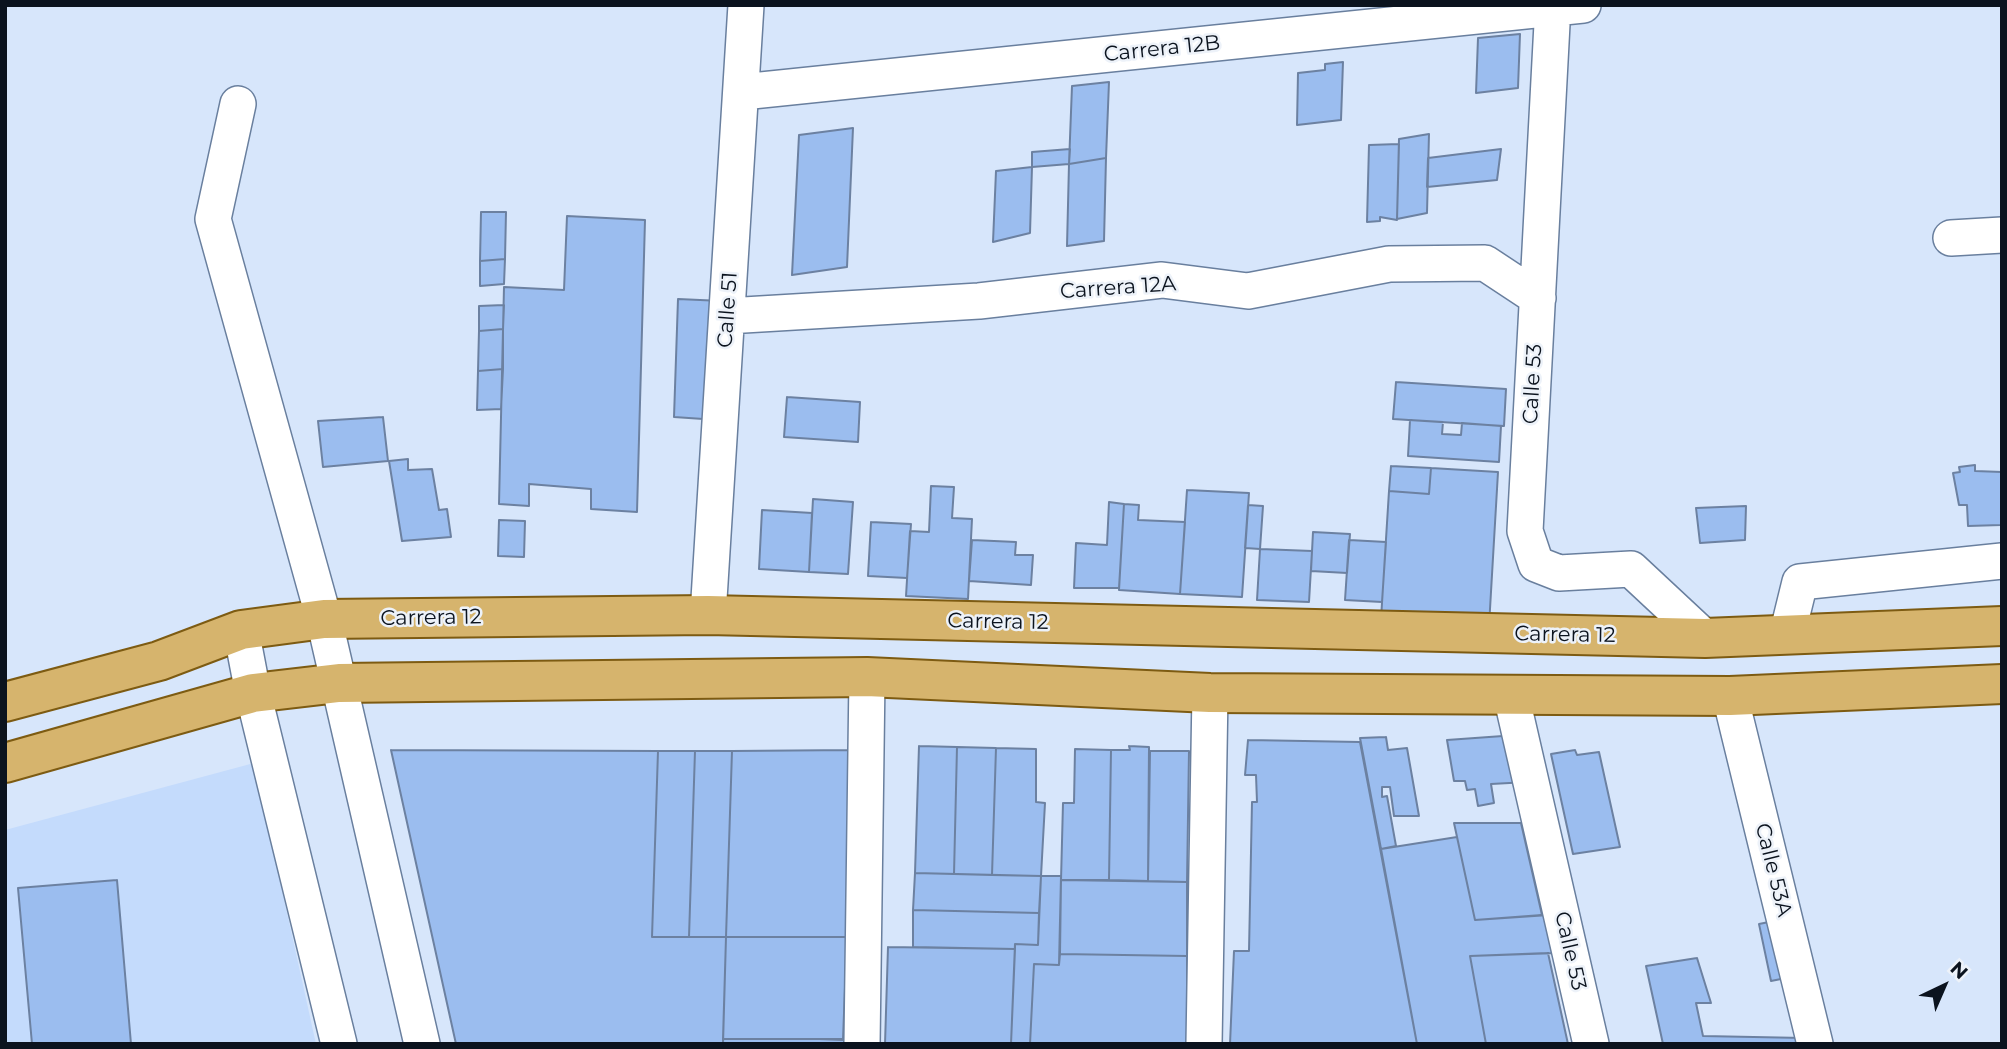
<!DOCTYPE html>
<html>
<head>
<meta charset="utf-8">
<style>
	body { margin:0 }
	#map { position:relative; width:2007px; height:1049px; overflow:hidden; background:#d7e6fb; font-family:Montserrat,sans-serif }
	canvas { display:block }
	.frame { position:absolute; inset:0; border:7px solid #0b131e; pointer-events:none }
	.north { position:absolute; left:1909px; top:951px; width:70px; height:70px; -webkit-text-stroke:5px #edf2f9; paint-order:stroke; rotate:44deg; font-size:19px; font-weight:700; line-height:28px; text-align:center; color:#0b131e }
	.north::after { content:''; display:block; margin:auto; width:24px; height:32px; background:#0b131e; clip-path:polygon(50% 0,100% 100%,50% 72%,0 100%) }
</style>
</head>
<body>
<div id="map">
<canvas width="2007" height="1049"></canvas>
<div class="frame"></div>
<div class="north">N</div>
</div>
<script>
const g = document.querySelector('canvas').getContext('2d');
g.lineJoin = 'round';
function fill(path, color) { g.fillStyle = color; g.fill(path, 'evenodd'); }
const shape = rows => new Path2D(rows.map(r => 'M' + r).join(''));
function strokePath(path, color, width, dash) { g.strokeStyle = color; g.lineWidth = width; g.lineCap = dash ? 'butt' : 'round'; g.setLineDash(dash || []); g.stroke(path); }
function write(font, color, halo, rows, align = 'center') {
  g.font = font + ' Montserrat,sans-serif'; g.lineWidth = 5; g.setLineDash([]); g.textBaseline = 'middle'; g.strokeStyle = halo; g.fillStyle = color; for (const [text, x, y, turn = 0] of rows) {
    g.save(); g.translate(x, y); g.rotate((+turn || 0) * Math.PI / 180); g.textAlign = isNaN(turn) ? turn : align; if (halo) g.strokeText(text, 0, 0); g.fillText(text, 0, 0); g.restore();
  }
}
fill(shape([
	[254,763,316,1044,5,1044,5,830]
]), '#c4dbfc');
const building = shape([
	[1520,34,1518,88,1476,93,1478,38,1520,34],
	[1343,62,1341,120,1297,125,1298,73,1325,70,1325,64,1343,62],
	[1109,82,1106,158,1069,164,1072,86,1109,82],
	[853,128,847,267,792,275,799,135,853,128],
	[1429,134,1427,213,1397,219,1399,139,1429,134],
	[1399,144,1397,220,1380,217,1380,221,1367,222,1369,145,1399,144],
	[1070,149,1069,164,1032,167,1032,152,1070,149],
	[1501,149,1497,180,1427,187,1428,158,1501,149],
	[1106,158,1104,241,1067,246,1069,164,1106,158],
	[1032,167,1030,233,993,242,996,171,1032,167],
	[481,212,506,212,505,259,480,261,481,212],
	[567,216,645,220,637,512,591,509,591,489,529,484,529,506,499,504,504,287,564,290,567,216],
	[505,259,504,284,480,286,480,261,505,259],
	[678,299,722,301,718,420,674,417,678,299],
	[504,305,503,329,479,331,479,306,504,305],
	[503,329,503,369,478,371,479,331,503,329],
	[503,369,501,409,477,410,478,371,503,369],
	[1396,382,1506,389,1504,426,1393,419,1396,382],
	[787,397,860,402,858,442,784,437,787,397],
	[383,417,388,461,323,467,318,421,383,417],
	[1410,420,1443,422,1442,434,1461,435,1462,423,1501,426,1499,462,1408,456,1410,420],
	[408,459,408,470,432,469,439,510,447,509,451,537,402,541,389,461,408,459],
	[1975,465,1975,471,2002,472,2001,525,1968,526,1967,505,1959,505,1953,473,1960,472,1959,467,1975,465],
	[1391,466,1431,468,1429,494,1389,491,1391,466],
	[1431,468,1498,472,1489,626,1381,619,1389,491,1429,494,1431,468],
	[931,486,954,487,952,518,972,519,968,599,906,596,910,531,929,532,931,486],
	[1187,490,1249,493,1242,597,1180,594,1187,490],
	[813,499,853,502,848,574,809,572,813,499],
	[1109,502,1124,504,1119,588,1074,588,1076,543,1107,545,1109,502],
	[1124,504,1139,505,1138,520,1185,522,1180,594,1119,590,1124,504],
	[1248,505,1263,506,1260,549,1245,548,1248,505],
	[1746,506,1745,540,1700,543,1696,508,1746,506],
	[762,510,812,513,809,572,759,569,762,510],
	[499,520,525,521,524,557,498,556,499,520],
	[871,522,911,524,907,578,868,576,871,522],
	[1313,532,1350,534,1347,573,1311,571,1313,532],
	[972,540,1016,542,1015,555,1033,555,1031,585,969,581,972,540],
	[1349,540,1386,542,1382,602,1345,600,1349,540],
	[1260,549,1312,551,1309,602,1257,600,1260,549],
	[1517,735,1528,782,1491,784,1494,803,1478,806,1475,789,1467,790,1465,781,1454,781,1447,740,1517,735],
	[1386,737,1388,750,1407,748,1419,816,1394,816,1390,787,1382,787,1382,797,1387,796,1396,846,1381,849,1360,738,1386,737],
	[1248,740,1360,742,1417,1044,1230,1044,1234,951,1249,951,1252,802,1257,802,1256,775,1245,775,1248,740],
	[919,746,957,747,954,874,915,873,919,746],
	[1129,746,1149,747,1148,881,1109,880,1111,750,1130,750,1129,746],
	[957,747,996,748,992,875,954,874,957,747],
	[996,748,1036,749,1036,802,1045,803,1041,876,992,875,996,748],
	[1075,749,1111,750,1109,880,1061,880,1063,803,1074,803,1075,749],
	[391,750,658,751,652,937,726,937,723,1044,456,1044,391,750],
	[854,750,847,937,726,937,732,751,854,750],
	[1575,750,1577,755,1599,752,1620,847,1573,854,1551,754,1575,750],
	[658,751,695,751,689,937,652,937,658,751],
	[695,751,732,751,726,937,689,937,695,751],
	[1150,751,1189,751,1187,882,1148,881,1150,751],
	[1454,823,1521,823,1542,915,1475,920,1454,823],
	[1457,837,1475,920,1549,915,1558,953,1470,956,1486,1044,1417,1044,1381,849,1457,837],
	[915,873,1041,876,1039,913,913,910,915,873],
	[1041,876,1061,876,1059,965,1034,964,1030,1044,1011,1044,1015,944,1038,945,1041,876],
	[117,880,131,1044,32,1044,18,888,117,880],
	[1061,880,1187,882,1187,956,1060,954,1061,880],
	[913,910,1039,913,1038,945,1015,944,1015,949,913,947,913,910],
	[1779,920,1791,977,1771,981,1759,924,1779,920],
	[726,937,847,937,843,1039,723,1039,726,937],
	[888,947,1015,949,1011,1044,885,1044,888,947],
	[1548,953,1568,1044,1486,1044,1470,956,1548,953],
	[1060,954,1187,956,1187,1044,1030,1044,1034,964,1059,965,1060,954],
	[1697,958,1711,1003,1696,1003,1703,1036,1804,1038,1806,1044,1663,1044,1646,966,1697,958],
	[723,1039,819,1039,844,1040,844,1044,723,1044,723,1039]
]);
fill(building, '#9bbdef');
strokePath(building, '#6c81a1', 2);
const street = shape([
	[1553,5,1525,531,1536,564,1559,573,1631,569,1705,638],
	[742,92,1583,5],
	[238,104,213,219,324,619,422,1044],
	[1951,238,2002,235],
	[727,316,979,301,1162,280,1248,291,1389,264,1485,263,1538,298],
	[708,615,746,5],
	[241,630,253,693,339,1044],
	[1787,635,1800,582,2002,561],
	[1511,695,1591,1044],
	[1730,696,1815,1044],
	[862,1044,867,677],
	[1204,1044,1210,693]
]);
const primary = shape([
	[5,702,159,661,241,630,324,619,708,615,1705,638,2002,626],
	[5,763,253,693,339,683,867,677,1210,693,1730,696,2002,684]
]);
strokePath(street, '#697f9e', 38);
strokePath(primary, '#7d5b12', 42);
strokePath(street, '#fff', 35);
strokePath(primary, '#d6b46d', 38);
write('21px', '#0b131e', '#edf2f9', [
	["Carrera 12B",1162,49,-6],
	["Carrera 12A",1118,288,-4],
	["Calle 51",728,310,-86],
	["Calle 53",1533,384,-87],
	["Carrera 12",431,618,-1],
	["Carrera 12",998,622,1],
	["Carrera 12",1565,635,1],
	["Calle 53A",1773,870,76],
	["Calle 53",1570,951,77]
]);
</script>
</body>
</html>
